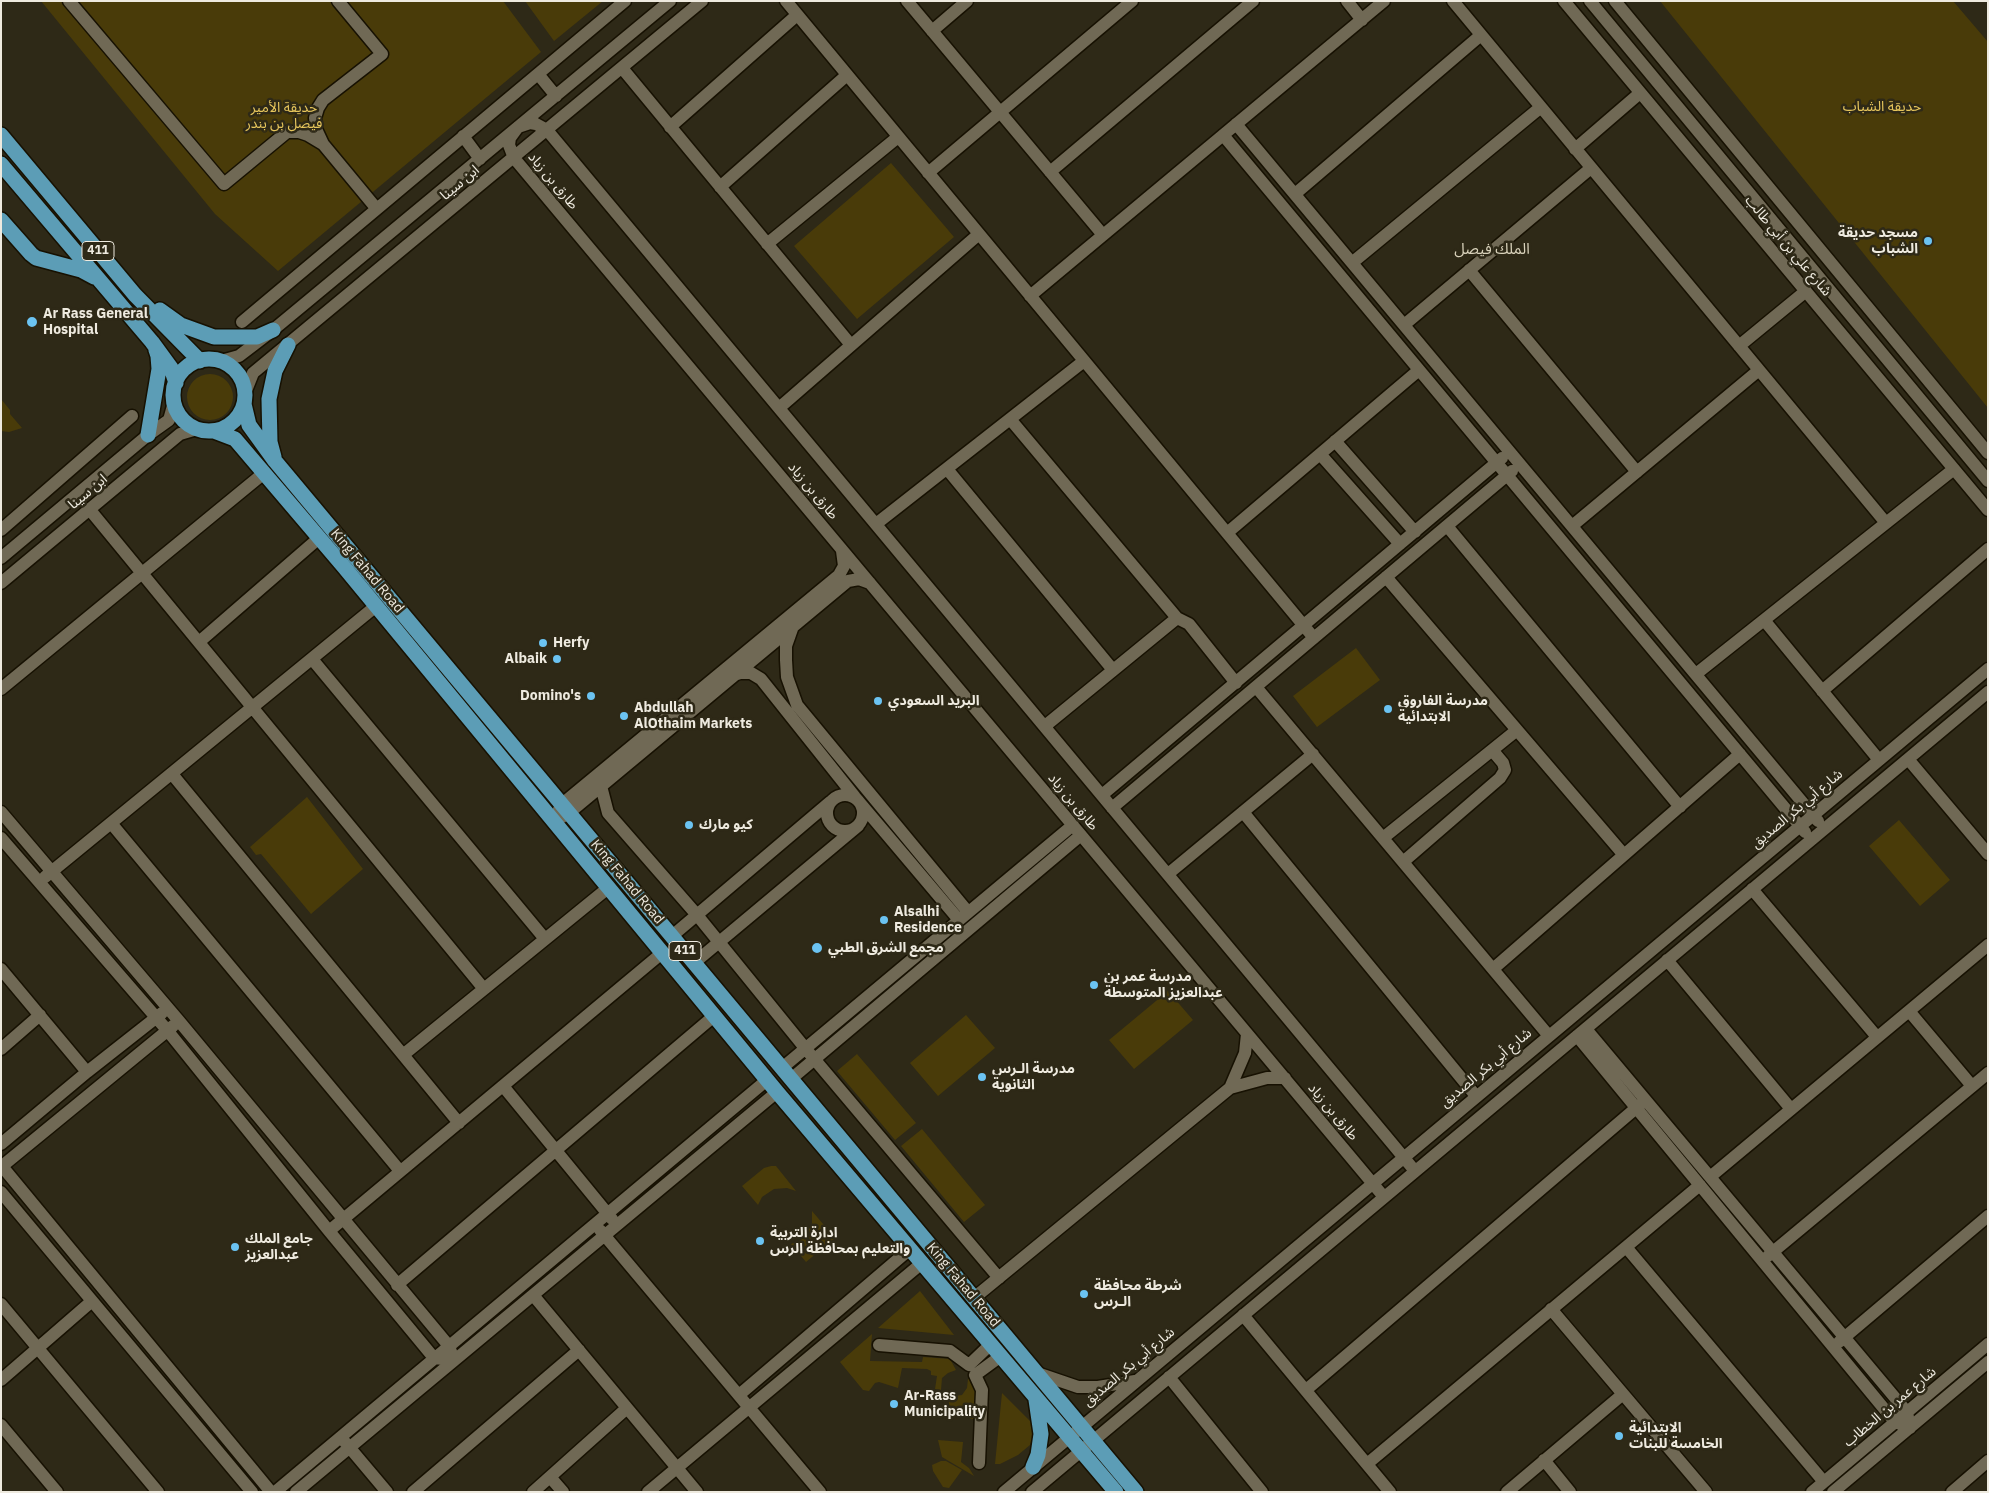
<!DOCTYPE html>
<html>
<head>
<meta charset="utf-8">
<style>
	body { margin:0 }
	#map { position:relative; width:1989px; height:1493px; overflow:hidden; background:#2e2917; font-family:"IBM Plex Sans",sans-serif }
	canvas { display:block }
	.frame { position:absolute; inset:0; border:2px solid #eeeadf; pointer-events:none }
</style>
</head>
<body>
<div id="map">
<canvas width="1989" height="1493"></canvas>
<div class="frame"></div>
</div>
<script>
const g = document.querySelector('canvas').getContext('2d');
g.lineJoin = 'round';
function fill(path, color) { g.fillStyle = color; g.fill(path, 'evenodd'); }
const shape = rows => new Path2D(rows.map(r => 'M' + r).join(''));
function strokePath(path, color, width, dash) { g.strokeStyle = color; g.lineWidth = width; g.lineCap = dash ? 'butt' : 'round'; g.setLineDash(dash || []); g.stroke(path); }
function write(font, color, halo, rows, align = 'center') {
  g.font = font + ' "IBM Plex Sans","Noto Sans Arabic",sans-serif'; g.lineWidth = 5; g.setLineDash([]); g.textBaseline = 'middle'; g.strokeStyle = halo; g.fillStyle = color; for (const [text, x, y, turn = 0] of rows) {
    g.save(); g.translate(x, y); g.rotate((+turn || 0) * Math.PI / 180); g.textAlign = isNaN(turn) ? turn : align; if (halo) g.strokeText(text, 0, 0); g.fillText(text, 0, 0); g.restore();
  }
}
fill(shape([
	[41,1,503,1,541,52,278,271,215,214],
	[525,1,603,1,554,41],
	[1660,1,1953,1,1988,42,1988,408],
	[891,163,954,237,857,319,794,246],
	'187 397a23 23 0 1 1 46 0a23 23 0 1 1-46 0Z',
	[1,399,10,410,10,414,22,428,9,432,1,431],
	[1356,648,1380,680,1317,727,1293,696],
	[307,797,363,869,311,914,261,854,256,855,250,847],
	[1899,820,1950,880,1920,906,1869,846],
	[1168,991,1193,1020,1134,1069,1109,1040],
	[966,1015,995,1048,938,1096,910,1063],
	[857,1054,916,1123,895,1140,837,1071],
	[922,1129,985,1205,964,1222,901,1146],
	[771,1166,776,1166,796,1191,787,1188,774,1189,762,1197,758,1205,742,1186,764,1168],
	[812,1211,835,1238,806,1262,791,1244,801,1240,808,1231,812,1223],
	[920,1291,954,1335,878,1328],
	[872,1334,870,1361,922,1362,923,1357,950,1359,956,1370,948,1373,942,1378,941,1390,935,1389,937,1376,931,1375,931,1371,927,1369,902,1368,898,1388,879,1382,875,1383,869,1391,863,1390,840,1362],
	[968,1379,974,1380,977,1387,974,1415,976,1416,976,1419,970,1419,970,1415,964,1414,964,1410,950,1409,948,1397,962,1395,967,1388],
	[1002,1393,1032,1423,1033,1435,1030,1445,1018,1455,1000,1464,995,1464],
	[938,1440,963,1442,961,1462,969,1468,974,1476,942,1457],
	[941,1461,946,1461,962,1470,949,1488,943,1487,933,1471,932,1465]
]), '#493b09');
const minor = shape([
	[69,1,224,184,287,132,299,132,308,135,323,144,316,129,315,118,318,108,323,100,382,54,338,1],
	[786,1,1314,638],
	[907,1,1103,235],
	[1347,1,1362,20],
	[1453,1,1886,523],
	[1564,1,1988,510],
	[1590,1,1988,481],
	[1615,1,1988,453],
	[932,31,967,1],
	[622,68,851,345],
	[538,74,556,96],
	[1236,124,1818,821],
	[670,127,797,15],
	[1223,135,1805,832],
	[463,136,480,159],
	[323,144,376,208],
	[1575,149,1640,93],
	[1050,172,1253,1],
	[928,173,1132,1],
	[720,187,847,75],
	[1295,194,1481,35],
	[767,244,898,137],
	[1353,262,1541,107],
	[1469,270,1637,472],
	[1030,296,1384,1],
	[242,322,625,1],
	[1404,325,1591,168],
	[1739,346,1806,291],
	[221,361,239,356,273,330,670,1],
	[245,393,253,373,702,1],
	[779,408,979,234],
	[1010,419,1177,618,1045,726],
	[1335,441,1415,532],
	[1320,454,1400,544],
	[947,469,1113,670],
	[90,510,484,989],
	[876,524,1084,361],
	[1447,526,1680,807],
	[1572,526,1759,370],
	[1,530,132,416],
	[1227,533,1419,370],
	[1,558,148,435,169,420,174,402],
	[1386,577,1624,855],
	[1,583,180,434,197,429],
	[1177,618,1189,624,1236,683],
	[1764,620,1879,760],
	[792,629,786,646,786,660,787,677,797,705,968,912],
	[199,642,319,538],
	[312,659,545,939],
	[1696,674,1954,469],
	[734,675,740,673,751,673,761,679,855,797,959,920],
	[1256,687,1549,1036],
	[1,689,264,473],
	[1822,691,1988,549],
	[1908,759,1988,854],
	[172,774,459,1123],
	[601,786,608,813,697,915,805,1048,999,1278],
	[1102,795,1502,458],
	'827 813a18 18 0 1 1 36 0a18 18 0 1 1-36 0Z',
	[1112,808,1512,471],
	[1,812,179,1021,449,1346,454,1360,434,1358,329,1231,167,1030,1,838],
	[1243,812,1476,1096],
	[562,817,569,813,848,581,859,579,870,583],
	[553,821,562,804,839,575,844,566,842,551],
	[111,823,400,1171],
	[1383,838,1517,730],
	[1403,862,1500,778,1505,770,1503,763,1492,750],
	[1168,874,1313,754],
	[45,877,376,606],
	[1752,889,1877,1037],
	[672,936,830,802],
	[1667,960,1791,1109],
	[694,963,858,826],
	[1,969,87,1072],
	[1493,969,1740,754],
	[1909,1011,1972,1086],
	[1247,1034,1245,1053,1230,1088,1267,1078,1285,1078],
	[1577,1036,1895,1422,1910,1428,1907,1412,1586,1029],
	[1,1049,40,1015],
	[403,1055,608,888],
	[782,1068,1073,825],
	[791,1079,1081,835],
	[503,1086,612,1219],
	[1,1144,87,1072,162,1013],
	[1,1165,271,1492],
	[1,1167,173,1026],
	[1710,1177,1988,945],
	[1,1192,252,1492],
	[1384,1197,514,158,509,145,510,138,518,127,530,123,536,124,547,130,1415,1171],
	[600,1230,820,1492],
	[329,1231,662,953],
	[1626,1247,1824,1482],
	[1768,1256,1988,1073],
	[397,1285,714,1016],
	[533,1295,697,1492],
	[974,1298,1230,1088],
	[1,1304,158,1492],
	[1551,1309,1706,1492],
	[1243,1315,1390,1492],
	[1839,1342,1988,1216],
	[879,1345,950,1351,969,1365,991,1344],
	[1037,1373,1078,1387,1098,1387,1135,1381],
	[1169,1377,1262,1492],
	[1,1380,92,1301],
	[1306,1390,1642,1103],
	[739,1395,910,1249],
	[1,1425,57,1492],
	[344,1441,387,1492],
	[1544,1460,1570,1492],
	[979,1463,982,1390,975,1375,1001,1356],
	[1367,1464,1700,1185],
	[550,1477,563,1492],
	[275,1492,767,1080],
	[296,1492,777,1092],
	[413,1492,579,1350],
	[533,1492,627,1408],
	[648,1492,922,1263],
	[1004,1492,1988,669],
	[1032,1492,1988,692],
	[1507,1492,1623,1394],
	[1812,1492,1988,1344],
	[1833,1492,1988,1362],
	[1952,1492,1988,1461]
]);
const major = shape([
	[1,135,135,295,200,361],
	[1,164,152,342,171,368,176,383],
	[1,220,31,254,36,258,81,270,94,277],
	[160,310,181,325,214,337,257,337,273,330],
	'173 395a36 36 0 1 1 72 0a36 36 0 1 1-72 0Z',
	[244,404,249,425,275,461,1136,1492],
	[214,431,235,439,344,567,777,1092,1116,1492],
	[148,435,159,369,158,356,156,350],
	[274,457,270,442,269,399,275,371,288,345],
	[1033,1467,1038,1455,1041,1434,1036,1400]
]);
strokePath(minor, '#171102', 15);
strokePath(major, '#171102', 18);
strokePath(minor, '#706955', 12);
strokePath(major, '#5c9db6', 15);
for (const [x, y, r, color] of [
	[1928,241,5,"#6bc3f2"],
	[32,322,6,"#6bc3f2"],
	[543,643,5,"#6bc3f2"],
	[557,659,5,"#6bc3f2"],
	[591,696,5,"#6bc3f2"],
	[878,701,5,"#6bc3f2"],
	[1388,709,5,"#6bc3f2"],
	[624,716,5,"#6bc3f2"],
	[689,825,5,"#6bc3f2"],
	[884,920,5,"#6bc3f2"],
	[817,948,6,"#6bc3f2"],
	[1094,985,5,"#6bc3f2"],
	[982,1077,5,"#6bc3f2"],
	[760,1241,5,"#6bc3f2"],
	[235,1247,5,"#6bc3f2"],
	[1084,1294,5,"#6bc3f2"],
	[894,1404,5,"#6bc3f2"],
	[1619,1436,5,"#6bc3f2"]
]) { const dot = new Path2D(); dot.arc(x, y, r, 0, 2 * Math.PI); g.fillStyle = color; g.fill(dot); strokePath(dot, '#2e2917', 2); }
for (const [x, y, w] of [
	[98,251,32],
	[685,951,32]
]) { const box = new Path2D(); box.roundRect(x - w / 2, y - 9.5, w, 19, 4); g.fillStyle = '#2e2917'; g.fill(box); strokePath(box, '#eeeadf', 1); }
write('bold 12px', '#eeeadf', null, [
	["411",98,251],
	["411",685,951]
]);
write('14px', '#e7c65c', '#2e2917', [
	["حديقة الشباب",1882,107],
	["حديقة الأمير",284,108],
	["فيصل بن بندر",284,124]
]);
write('14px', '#eeeadf', '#2e2917', [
	["طارق بن زياد",553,181,50],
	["ابن سينا",460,183,-40],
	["شارع علي بن أبي طالب",1788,246,50],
	["طارق بن زياد",813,491,50],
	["ابن سينا",88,492,-40],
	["King Fahad Road",367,571,50],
	["طارق بن زياد",1073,802,50],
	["شارع أبي بكر الصديق",1797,809,-40],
	["King Fahad Road",627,882,50],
	["شارع أبي بكر الصديق",1486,1068,-40],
	["طارق بن زياد",1333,1112,50],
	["King Fahad Road",963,1285,50],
	["شارع أبي بكر الصديق",1129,1367,-40],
	["شارع عمر بن الخطاب",1890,1407,-40]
]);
write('bold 14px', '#eeeadf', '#2e2917', [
	["مسجد حديقة",1918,233,"right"],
	["الشباب",1918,249,"right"],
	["Ar Rass General",43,314],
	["Hospital",43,330],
	["Herfy",553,643],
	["Albaik",547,659,"right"],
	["Domino's",581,696,"right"],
	["البريد السعودي",888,701],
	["مدرسة الفاروق",1398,701],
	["الابتدائية",1398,717],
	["Abdullah",634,708],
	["AlOthaim Markets",634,724],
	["كيو مارك",699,825],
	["Alsalhi",894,912],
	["Residence",894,928],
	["مجمع الشرق الطبي",828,948],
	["مدرسة عمر بن",1104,977],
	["عبدالعزيز المتوسطة",1104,993],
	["مدرسة الـرس",992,1069],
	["الثانوية",992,1085],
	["ادارة التربية",770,1233],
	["والتعليم بمحافظة الرس",770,1249],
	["جامع الملك",245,1239],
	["عبدالعزيز",245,1255],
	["شرطة محافظة",1094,1286],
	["الـرس",1094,1302],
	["Ar-Rass",904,1396],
	["Municipality",904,1412],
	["الابتدائية",1629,1428],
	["الخامسة للبنات",1629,1444]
], 'left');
write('15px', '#d9d2bb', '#2e2917', [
	["الملك فيصل",1492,250]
]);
</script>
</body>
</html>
